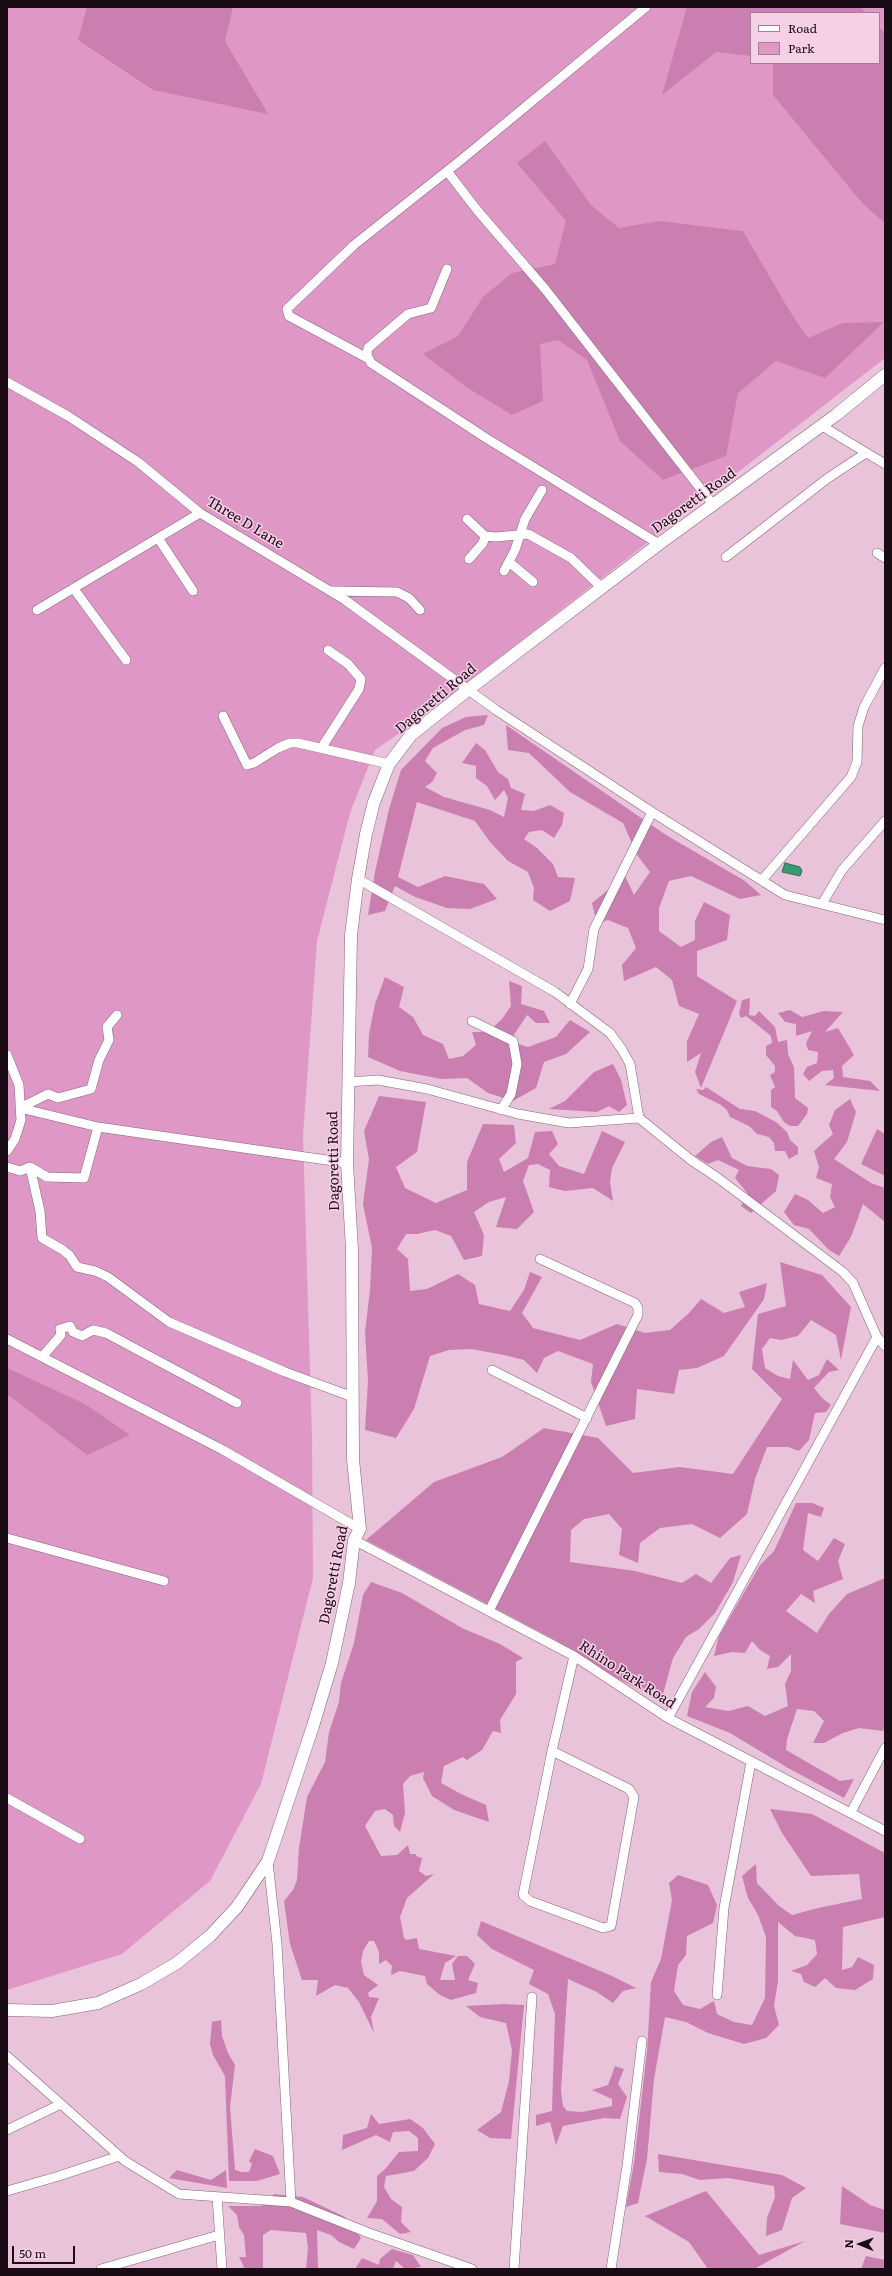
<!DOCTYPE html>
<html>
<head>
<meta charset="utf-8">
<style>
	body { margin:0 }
	#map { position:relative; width:892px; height:2276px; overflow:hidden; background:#e9c3da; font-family:Literata,serif }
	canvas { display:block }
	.frame { position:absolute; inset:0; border:8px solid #190c15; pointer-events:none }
	.legend { position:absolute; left:750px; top:12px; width:130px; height:52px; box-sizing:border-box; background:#f6d0e7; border:1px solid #9e8293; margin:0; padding:5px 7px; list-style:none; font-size:12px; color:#190c15 }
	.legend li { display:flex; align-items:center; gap:8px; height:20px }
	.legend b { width:20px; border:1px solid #9e8293 }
	.north { position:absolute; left:840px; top:2224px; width:40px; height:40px; -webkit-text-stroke:3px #f6d0e7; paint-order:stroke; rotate:271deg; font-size:11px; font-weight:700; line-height:16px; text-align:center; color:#190c15 }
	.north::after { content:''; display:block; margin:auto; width:14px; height:18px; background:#190c15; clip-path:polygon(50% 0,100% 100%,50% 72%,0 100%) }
	.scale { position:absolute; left:12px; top:2246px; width:63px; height:18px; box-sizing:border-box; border:2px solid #190c15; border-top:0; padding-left:5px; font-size:12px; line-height:14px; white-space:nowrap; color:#190c15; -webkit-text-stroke:3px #f6d0e7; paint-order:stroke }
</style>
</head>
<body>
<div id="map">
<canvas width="892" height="2276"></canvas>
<div class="frame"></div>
<ul class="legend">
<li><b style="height:5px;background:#fff"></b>Road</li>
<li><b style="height:11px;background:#df98c5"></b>Park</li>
</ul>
<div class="north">N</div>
<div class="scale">50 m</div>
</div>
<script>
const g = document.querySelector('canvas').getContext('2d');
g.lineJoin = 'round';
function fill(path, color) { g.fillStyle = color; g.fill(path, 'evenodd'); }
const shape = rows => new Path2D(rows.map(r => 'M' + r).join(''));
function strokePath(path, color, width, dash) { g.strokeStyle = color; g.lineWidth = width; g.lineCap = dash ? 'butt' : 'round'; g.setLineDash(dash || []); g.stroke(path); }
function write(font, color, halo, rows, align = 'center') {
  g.font = font + ' Literata,serif'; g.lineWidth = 3; g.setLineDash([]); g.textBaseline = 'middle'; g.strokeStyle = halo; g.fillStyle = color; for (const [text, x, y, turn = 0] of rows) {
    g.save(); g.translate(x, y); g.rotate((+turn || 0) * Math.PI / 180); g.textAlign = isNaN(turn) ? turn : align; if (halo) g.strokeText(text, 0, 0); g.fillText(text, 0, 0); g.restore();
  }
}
fill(shape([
	[7,7,885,7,885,358,423,717,375,750,350,813,317,941,303,1136,312,1438,313,1578,261,1784,210,1881,122,1954,7,1990],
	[751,13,879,13,879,63,751,63]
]), '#df98c5');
fill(shape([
	[87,7,233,7,225,41,268,114,153,90,78,40],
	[687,7,861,7,866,13,751,13,751,56,716,52,662,95],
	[879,27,885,33,885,223,863,204,773,95,773,63,879,63],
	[545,141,591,205,619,228,659,221,743,231,789,310,808,338,843,323,884,322,825,378,776,361,738,393,726,456,663,480,620,441,587,360,558,340,540,344,543,401,512,415,466,387,423,354,458,336,483,297,512,273,555,264,566,221,517,163],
	[488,715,484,725,465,730,433,748,425,761,437,773,432,782,425,787,444,797,490,810,504,817,508,798,504,790,495,800,487,786,476,778,476,766,462,763,476,743,485,750,498,772,508,779,511,788,525,794,521,810,534,811,550,805,564,813,562,825,554,838,542,830,529,832,524,839,537,848,553,864,558,877,575,878,570,901,550,911,533,900,534,888,528,872,508,861,490,842,475,821,417,802,398,877,418,887,445,876,484,884,497,899,470,909,447,908,415,897,395,886,385,911,368,915,375,872,389,809,401,770,442,728,466,717],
	[506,725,666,835,745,881,761,895,740,899,691,876,669,881,659,908,659,931,681,947,695,940,695,921,704,902,730,915,727,940,697,951,697,976,737,1001,701,1088,695,1072,701,1053,687,1062,687,1041,699,1014,679,1006,672,980,656,967,624,981,622,965,636,948,628,928,608,920,597,924,592,903,625,876,634,895,650,872,637,855,623,823,570,792,529,753,508,750],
	[385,977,404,987,399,1007,413,1017,423,1035,443,1044,449,1059,463,1056,476,1045,472,1032,488,1032,502,1019,511,1006,509,981,522,986,521,1004,544,1011,550,1023,536,1023,527,1015,510,1041,528,1047,556,1037,570,1020,590,1032,566,1054,544,1062,536,1088,513,1101,488,1093,467,1078,441,1079,400,1071,368,1057,369,1034,375,1004],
	[750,998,749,1015,755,1016,759,1011,775,1027,778,1042,787,1040,788,1054,794,1067,795,1098,808,1108,807,1114,798,1126,790,1126,784,1122,777,1111,771,1107,771,1090,775,1087,770,1075,775,1072,775,1066,766,1055,766,1046,772,1043,771,1036,750,1019,746,1016,741,1018,739,1014,742,1000],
	[790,1010,802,1017,824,1011,843,1012,825,1032,838,1028,854,1055,842,1066,843,1077,870,1081,880,1091,825,1085,834,1078,833,1070,822,1071,809,1081,803,1074,807,1067,817,1063,818,1052,808,1050,806,1043,812,1031,796,1036,796,1024,785,1022,778,1013],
	[613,1064,621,1080,627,1105,619,1112,609,1106,597,1112,549,1109,565,1101,594,1072],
	[706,1087,740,1109,755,1111,776,1122,787,1132,790,1140,798,1147,798,1154,789,1159,785,1151,775,1151,774,1143,769,1137,757,1134,749,1126,730,1117,727,1110,721,1105,699,1094,696,1089,703,1090],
	[379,1096,426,1102,417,1152,396,1167,405,1188,436,1203,467,1190,467,1162,483,1124,514,1125,516,1143,499,1159,504,1172,528,1158,535,1132,552,1131,558,1144,549,1154,559,1166,584,1174,602,1131,625,1142,612,1168,610,1182,613,1201,593,1188,565,1191,549,1187,550,1170,538,1164,529,1165,523,1181,534,1212,517,1229,496,1227,506,1197,489,1202,474,1212,484,1235,482,1256,464,1260,451,1236,435,1230,417,1234,406,1234,397,1249,408,1259,410,1291,427,1289,458,1274,475,1285,479,1304,510,1311,524,1290,530,1272,542,1277,522,1313,533,1328,580,1340,617,1324,645,1333,670,1330,689,1313,701,1299,724,1313,745,1307,739,1292,767,1283,764,1299,724,1356,697,1368,679,1370,674,1394,637,1389,635,1419,606,1426,591,1382,593,1364,574,1357,558,1351,544,1358,537,1373,524,1360,504,1355,471,1349,449,1350,430,1356,414,1409,396,1438,365,1430,368,1381,365,1332,370,1290,372,1248,363,1204,369,1159,364,1131],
	[850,1099,856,1112,847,1142,834,1159,871,1183,885,1188,885,1222,863,1204,851,1237,839,1256,829,1250,809,1229,794,1225,784,1212,795,1194,808,1200,823,1213,835,1207,830,1197,832,1184,816,1178,819,1167,814,1151,833,1134,829,1125,835,1110],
	[877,1129,885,1134,885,1176,861,1164],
	[722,1137,732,1158,747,1166,771,1169,779,1175,776,1191,751,1213,741,1206,748,1194,735,1178,739,1170,718,1160,708,1164,695,1156,711,1142],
	[780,1262,822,1275,851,1307,841,1360,836,1335,811,1320,798,1336,781,1340,770,1338,762,1349,765,1368,778,1376,790,1379,793,1360,808,1380,819,1375,827,1359,839,1370,829,1372,814,1388,822,1398,831,1405,826,1412,815,1413,809,1440,799,1451,788,1447,767,1447,755,1479,747,1514,720,1538,692,1524,660,1528,640,1543,638,1563,619,1555,622,1529,609,1514,584,1519,571,1530,570,1562,635,1571,682,1583,696,1574,711,1583,730,1558,741,1555,733,1582,715,1613,699,1629,686,1637,673,1658,661,1701,609,1674,557,1641,366,1540,434,1482,502,1457,544,1428,598,1438,633,1473,680,1467,733,1474,782,1399,752,1369,758,1314,786,1306],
	[7,1368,85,1404,130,1435,87,1455,7,1394],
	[796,1503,812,1503,824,1508,821,1517,808,1513,803,1550,818,1561,834,1538,845,1544,838,1561,843,1579,813,1591,815,1603,801,1594,786,1611,817,1633,829,1614,847,1594,885,1578,885,1725,883,1731,859,1728,843,1733,824,1743,813,1743,824,1721,814,1711,797,1709,787,1739,786,1750,840,1781,854,1779,844,1798,788,1768,730,1733,687,1716,692,1692,705,1672,716,1687,714,1698,705,1707,729,1711,748,1706,765,1716,788,1706,785,1684,791,1671,791,1654,778,1667,767,1669,770,1656,760,1650,752,1641,745,1653,732,1652,714,1656,719,1636,760,1565,774,1551],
	[371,1582,402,1593,462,1628,500,1644,523,1658,516,1662,516,1694,500,1720,501,1733,493,1731,482,1750,467,1760,463,1757,444,1766,441,1783,461,1794,486,1805,489,1822,454,1810,432,1796,423,1778,424,1772,410,1776,403,1784,405,1813,400,1832,394,1826,393,1815,385,1809,375,1811,365,1826,381,1856,397,1855,408,1845,410,1854,416,1854,416,1856,422,1858,419,1871,426,1876,434,1874,407,1898,400,1917,404,1938,406,1940,417,1938,419,1949,456,1956,445,1963,440,1980,455,1980,452,1964,458,1956,467,1956,475,1964,468,1980,478,1983,476,1993,451,2000,440,1995,427,1984,425,1976,400,1971,391,1975,392,1966,386,1960,379,1964,379,1952,374,1941,369,1941,363,1951,361,1962,364,1975,378,1985,368,1993,369,1997,379,1998,371,2017,374,2033,359,2002,348,1988,335,1985,316,1996,318,1980,302,1980,290,1944,284,1901,293,1890,297,1880,299,1848,307,1797,325,1762,329,1732,339,1702,341,1683,354,1643,363,1595],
	[770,1809,812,1814,885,1853,885,1917,843,1927,842,1970,852,1967,858,1957,874,1965,873,1979,855,1990,836,1988,825,1978,815,1987,804,1982,801,1974,791,1971,807,1965,817,1954,815,1940,795,1936,778,1922,778,1981,774,2006,779,2025,766,2038,744,2044,708,2033,686,2022,665,2017,654,2079,647,2159,638,2203,626,2207,634,2163,647,2052,651,1982,661,1959,672,1900,669,1883,678,1875,708,1885,717,1905,713,1923,687,1936,686,1955,678,1965,674,1991,683,2005,700,2009,714,2001,717,2014,734,2022,752,2025,765,1998,766,1937,758,1915,748,1898,742,1876,756,1864,757,1883,779,1906,792,1915,818,1908,862,1899,859,1874,811,1876,782,1833],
	[481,1921,612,1976,636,1988,623,1991,613,2003,597,1992,568,1979,561,2091,563,2106,567,2111,582,2112,612,2106,612,2099,592,2090,608,2085,615,2066,624,2069,618,2084,627,2097,620,2119,604,2118,563,2126,556,2145,550,2122,536,2126,536,2115,552,2111,555,2014,548,1994,529,1984,534,1970,492,1949,477,1935],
	[504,2004,524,2005,511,2139,490,2138,477,2130,501,2112,509,2081,512,2050,506,2023,480,2017,466,2006],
	[221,2020,222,2036,228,2053,235,2065,230,2107,235,2170,242,2172,249,2172,252,2164,249,2161,255,2149,273,2156,280,2174,257,2181,229,2181,225,2076,213,2055,210,2044,212,2022],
	[371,2114,379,2124,410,2119,423,2128,435,2144,428,2158,414,2171,386,2176,384,2187,391,2199,402,2207,401,2222,411,2232,400,2234,382,2219,367,2218,377,2201,377,2176,386,2168,399,2152,418,2151,418,2138,409,2131,393,2132,390,2142,376,2135,342,2150,343,2135,367,2128],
	[658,2154,782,2175,806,2188,792,2198,782,2230,766,2236,767,2218,775,2197,774,2186,728,2178,700,2180,682,2174,659,2172],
	[177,2170,211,2180,226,2170,227,2188,169,2178],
	[842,2186,870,2205,885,2210,885,2233,840,2224],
	[706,2191,759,2255,805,2241,754,2269,708,2269,689,2242,645,2216],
	[274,2194,303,2197,345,2217,361,2238,354,2249,339,2242,331,2235,317,2230,318,2269,306,2269,308,2248,306,2233,271,2230,263,2235,263,2269,245,2269,239,2257,246,2257,244,2235,239,2227,237,2215,228,2206,261,2206],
	[392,2249,413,2255,421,2267,405,2269,396,2261,393,2269,355,2269,362,2258,379,2265,380,2259],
	[866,2256,885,2260,885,2269,861,2269]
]), '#ca7fb0');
const water = shape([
	[785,863,800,867,802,871,800,876,782,872,785,863]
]);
fill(water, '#3a9b71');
strokePath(water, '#307055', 1);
const street = shape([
	[447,171,477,210,545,289,714,506],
	[447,269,431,308,408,314,368,348,367,355,371,363,486,438,659,544],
	[369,359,289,316,287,309,354,245,461,160,646,7],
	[7,382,68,416,138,462,200,513,345,600,496,710,652,812,785,895,885,920],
	[822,426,885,464],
	[467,519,485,536,496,537,528,534,571,558,602,588],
	[158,538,193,591],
	[877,553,885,558],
	[726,557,828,478,866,453],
	[469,559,483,543,485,536],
	[509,562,533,582],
	[504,571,515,550,525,519,542,490],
	[74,589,126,660],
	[331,591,397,592,409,598,420,610],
	[37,610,200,513],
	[223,716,247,765,254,763,278,748,290,743,298,743,389,764],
	[322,747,359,689,361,679,348,664,328,650],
	[358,879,555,992,610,1033,621,1048,630,1064,639,1118,691,1160,718,1178,843,1272,853,1283,877,1337,885,1346],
	[762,880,851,777,857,762,858,726,864,707,885,668],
	[822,904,842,870,885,821],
	[570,1004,588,969,594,929,652,812],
	[117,1015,107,1027,109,1040,99,1060,91,1089,58,1098,48,1094,20,1108,98,1127,347,1163],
	[472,1021,513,1041,517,1064,511,1094,501,1110],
	[7,1055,19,1085,21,1120,15,1139,7,1151],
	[348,1082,378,1080,427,1089,518,1114,569,1123,639,1118],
	[7,1167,20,1171,30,1167,47,1177,84,1178,98,1127],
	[30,1167,40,1211,42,1238,63,1250,70,1256,77,1267,95,1271,108,1277,169,1322,285,1372,353,1397],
	[7,1339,223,1450,360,1529],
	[42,1357,61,1335,60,1329,70,1326,73,1332,82,1336,93,1330,106,1333,237,1403],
	[492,1370,587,1418],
	[7,1538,164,1581],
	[354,1540,574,1656,668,1718,885,1831],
	[489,1611,638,1315,638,1308,635,1303,540,1259],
	[668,1718,877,1337],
	[552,1751,629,1789,634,1797,611,1926,603,1928,530,1901,523,1895,552,1751,574,1656],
	[7,1798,80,1839],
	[851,1812,885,1748],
	[268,1861,277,1944,291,2202],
	[717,1995,724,1908,751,1762],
	[7,2056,125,2161,179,2194,291,2202,369,2233,472,2269],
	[7,2130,61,2104],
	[7,2191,59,2176,119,2156],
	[217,2197,222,2269],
	[101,2269,219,2235],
	[514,2269,532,1997],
	[611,2269,627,2166,642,2041]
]);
const secondary = shape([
	[7,2010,52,2011,98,2003,141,1984,177,1963,210,1936,237,1907,268,1861,313,1726,332,1663,349,1583,354,1540,360,1529,353,1459,352,1250,347,1163,351,935,358,879,366,834,374,802,389,764,411,735,469,689,659,544,836,415,885,375]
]);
strokePath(street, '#856378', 10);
strokePath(secondary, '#856378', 13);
strokePath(street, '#fff', 9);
strokePath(secondary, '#fff', 12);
write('14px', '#190c15', '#f6d0e7', [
	["Dagoretti Road",694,501,-36],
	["Three D Lane",245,523,31],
	["Dagoretti Road",436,699,-40],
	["Dagoretti Road",334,1161,-91],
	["Dagoretti Road",334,1575,-79],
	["Rhino Park Road",627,1675,33]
]);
</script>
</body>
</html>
